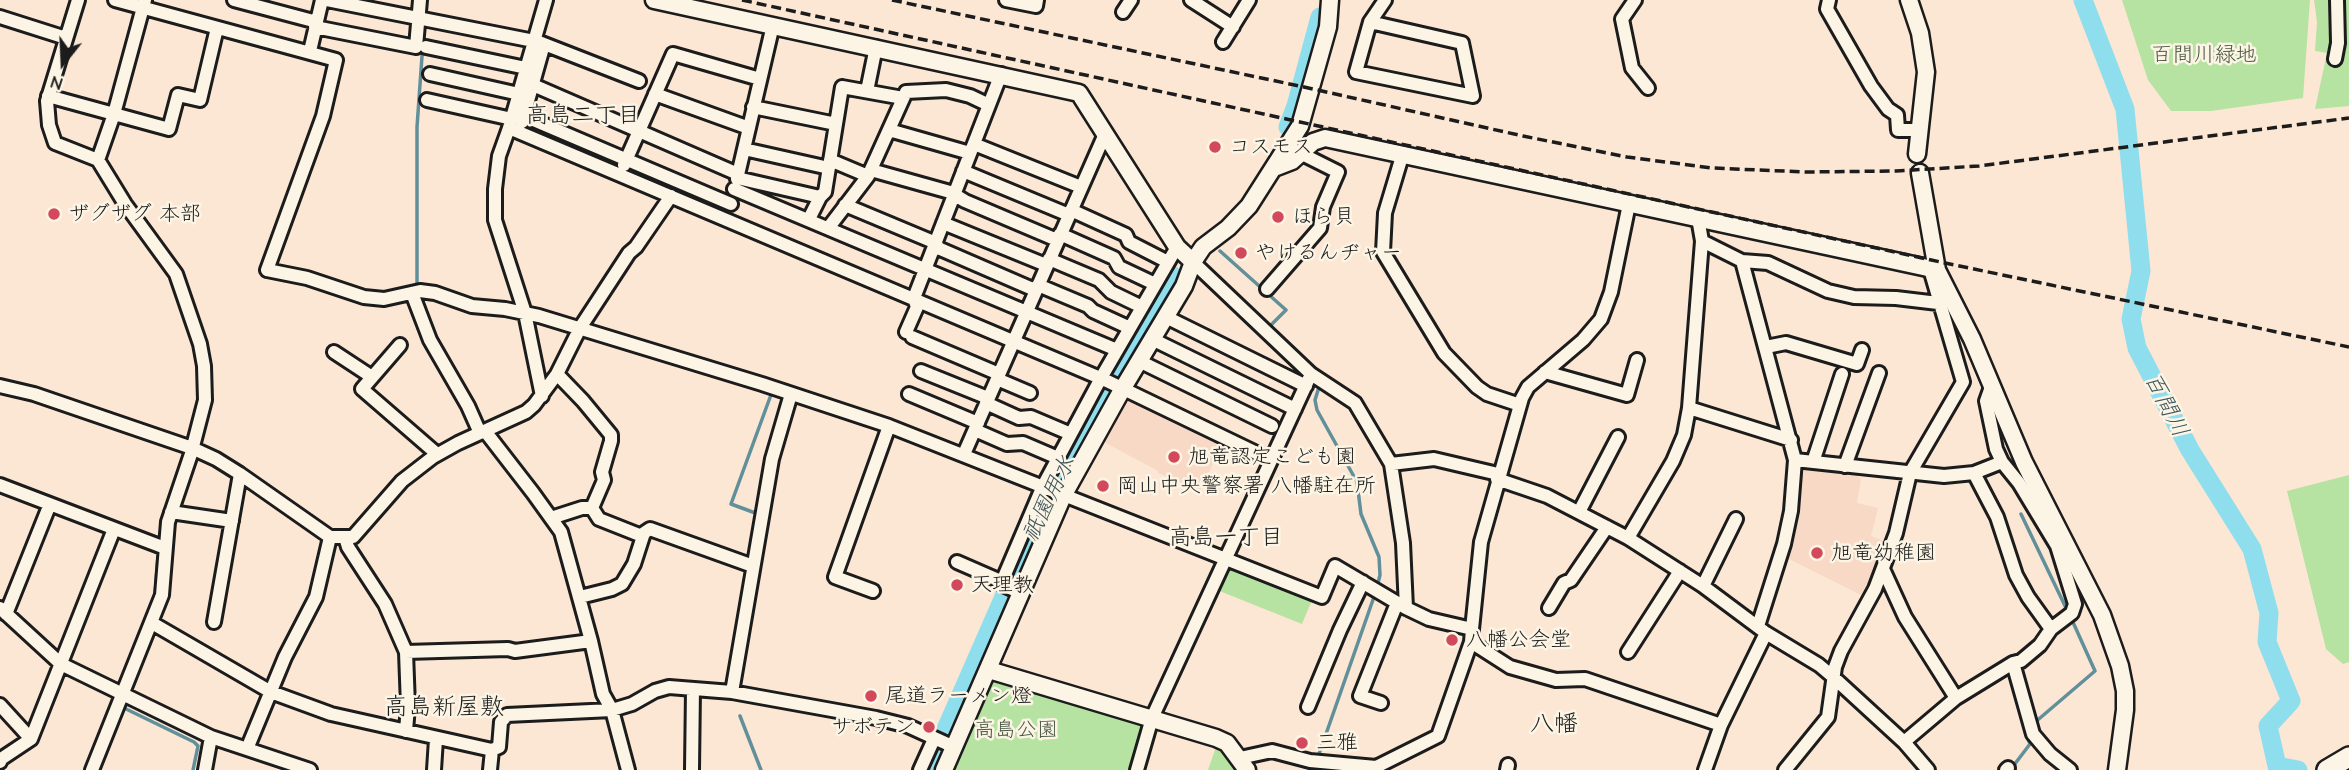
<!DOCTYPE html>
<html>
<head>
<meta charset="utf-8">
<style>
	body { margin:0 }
	#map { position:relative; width:2349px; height:770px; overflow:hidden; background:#fce7d4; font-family:"Comic Neue",sans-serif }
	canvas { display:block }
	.north { position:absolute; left:28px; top:28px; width:70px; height:70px; -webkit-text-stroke:5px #fcf5e5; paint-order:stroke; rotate:198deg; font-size:19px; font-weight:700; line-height:28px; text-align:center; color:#1c1c1c }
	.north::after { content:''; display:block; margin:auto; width:24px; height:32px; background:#1c1c1c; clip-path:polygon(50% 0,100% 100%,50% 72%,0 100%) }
</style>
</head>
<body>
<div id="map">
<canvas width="2349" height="770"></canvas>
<div class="north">N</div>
</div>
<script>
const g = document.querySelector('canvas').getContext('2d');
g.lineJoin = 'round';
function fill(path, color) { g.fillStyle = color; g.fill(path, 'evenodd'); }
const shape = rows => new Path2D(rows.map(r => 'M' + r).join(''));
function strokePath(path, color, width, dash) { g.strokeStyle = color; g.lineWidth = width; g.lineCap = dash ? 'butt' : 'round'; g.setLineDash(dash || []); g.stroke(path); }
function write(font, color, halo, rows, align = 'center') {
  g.font = font + ' "Comic Neue","Klee One",sans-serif'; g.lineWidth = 5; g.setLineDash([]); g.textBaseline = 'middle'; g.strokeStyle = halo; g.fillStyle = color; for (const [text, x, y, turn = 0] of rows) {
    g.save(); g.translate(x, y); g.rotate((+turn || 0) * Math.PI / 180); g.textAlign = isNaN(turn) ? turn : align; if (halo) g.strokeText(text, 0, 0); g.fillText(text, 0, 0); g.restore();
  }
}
fill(shape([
	[1134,399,1223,443,1200,491,1158,473,1158,471,1104,442,1126,401],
	[1805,468,1856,474,1861,479,1857,503,1878,508,1871,536,1886,542,1877,569,1863,596,1787,558,1795,520,1801,472]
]), '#f8d9c6');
fill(shape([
	[2122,0,2310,0,2303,98,2211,111,2171,111,2148,80],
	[2314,0,2349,0,2349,106,2315,109,2327,53,2315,51,2317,22],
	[2349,475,2349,662,2343,664,2326,649,2287,491],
	[1227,566,1312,600,1302,624,1217,590],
	[994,681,1146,727,1133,770,954,770],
	[1217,744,1233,761,1239,770,1208,770]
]), '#b6e3a1');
strokePath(shape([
	[541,39,553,0],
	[558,155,664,201],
	[1220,251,1286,310,1270,326],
	[417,290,417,127,426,0],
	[1319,387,1315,400,1317,410,1357,482,1361,514,1379,557,1380,575,1377,587],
	[492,431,532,482],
	[758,514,731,504,772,392],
	[2021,514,2067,610],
	[560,520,567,528,585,595],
	[139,636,155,595,158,556],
	[598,646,604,673],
	[124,708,194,742,198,746,193,770],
	[607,715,621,770],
	[740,716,761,770],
	[2033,724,2095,671,2072,620],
	[1319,754,1375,594],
	[2011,769,2030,744,2025,731,2028,729]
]), '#61909a', 3.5);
strokePath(shape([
	[2083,0,2125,109,2141,271,2131,319,2137,348,2190,450,2252,549,2269,613,2267,642,2291,701,2268,726,2277,766,2298,770],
	[1288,127,1296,106,1320,17],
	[928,770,1053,485,1113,376,1173,276]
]), '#8fdeee', 19);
const street = shape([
	[78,0,47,101,49,125,55,143,98,160],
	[115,0,336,60,323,116,267,270,307,278,364,297,384,299,420,291,435,293,472,306,505,309,539,316,762,384,889,426,1322,597,1335,566,1406,608],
	[234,0,317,22],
	[327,0,539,42,639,81],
	[546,0,509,128,1105,380,1271,460],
	[1006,0,1036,6,1037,0],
	[1191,0,1233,27],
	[1635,0,1622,19,1632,68,1648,88],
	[1829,0,1827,9,1871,86,1888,109,1897,115,1898,130,1920,130],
	[1123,12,1131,0],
	[0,17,66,38],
	[1370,22,1462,43,1473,96,1356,72,1370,22,1385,0],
	[315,27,416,47,420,0],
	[1223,42,1249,0],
	[426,47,526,68],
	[310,51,322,0],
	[2335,59,2338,43,2337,0],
	[430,74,519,94],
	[533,85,738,174],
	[867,91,876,47],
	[655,94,749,128],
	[48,96,169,129,178,95,200,100,217,28],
	[427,100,512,119],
	[753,107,836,124],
	[524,116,731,204],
	[522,122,544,44],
	[509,128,499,156,495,189,495,220,525,313,542,396],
	[889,130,970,153],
	[974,144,1081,187],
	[744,149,829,168],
	[1403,153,1385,213,1383,252,1444,353,1477,387,1487,394,1520,405],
	[830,160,868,176],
	[624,165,673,54,760,79],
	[871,170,950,192,965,201,1057,240],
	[963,171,1069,215],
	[737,178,820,197],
	[737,179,773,25],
	[734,189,1117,350],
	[845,205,936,243,938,248,1035,290],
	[1071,210,1126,235,1129,242,1168,262],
	[809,219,820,197,825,192,842,87,903,98],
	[943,223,1046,265],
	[829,227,868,176,906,92,946,90,970,96,989,105],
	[1060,234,1114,258,1119,267,1155,284],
	[1702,241,1742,261,1768,263,1828,291,1854,297,1896,298,1938,303],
	[1049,259,1099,280,1111,292,1142,307],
	[1742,261,1795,460],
	[1193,262,1311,374,1355,403,1391,464,1403,543,1406,608,1429,619,1472,629,1471,642,1438,736,1376,767,1310,761,1272,751,1240,758],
	[1038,285,1088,306,1093,311,1130,328],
	[1267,289,1320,228,1323,207,1338,172,1300,153],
	[412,293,430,340,468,406,480,433],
	[1166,317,1306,386],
	[906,332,917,307,914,298,1001,74],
	[912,337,999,374],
	[1152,339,1295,409],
	[400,345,362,389,437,454],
	[1766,347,1786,343,1857,364,1862,350],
	[334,352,372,377],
	[1139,361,1272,426],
	[921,371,988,398],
	[1545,372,1627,395,1637,360],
	[997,379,1030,393],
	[0,386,34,394,192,448,216,459,240,474,330,537,353,537,402,481,433,457,458,443,526,412,534,405,557,374,580,328,629,253,636,247,671,196],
	[909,394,978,423],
	[986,403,1019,418,1031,417,1071,434],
	[1689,408,1791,440],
	[975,430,1007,444,1023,443,1058,458],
	[485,431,533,493,561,532,591,641,603,694,612,710,628,770],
	[964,454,1105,134],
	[1813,462,1842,374],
	[2002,462,2019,483,2057,546],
	[1391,464,1434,459,1498,474],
	[1845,466,1879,373],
	[1974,473,1997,517,2016,575,2028,597,2051,629],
	[1497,479,1547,496,1628,538,1703,586,1766,633,1819,665,1832,676,1904,742,1928,770],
	[0,485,165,548],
	[592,508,599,519,642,536],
	[171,512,232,521],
	[1579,512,1618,437],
	[551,518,582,508,592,508,604,480,602,472,611,441,611,435,583,401,557,374],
	[345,537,348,547,385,604,406,652,408,706,406,731],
	[1628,538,1673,461,1684,435,1689,408,1702,241,1698,218],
	[957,562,996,579,1001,584,1021,593],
	[1883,569,1905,617,1956,698],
	[1001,584,1042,488,1101,378,1177,247],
	[1703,586,1736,519],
	[873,591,835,577,889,426],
	[580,597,612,589,622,584,634,564,644,533,650,529,753,566],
	[0,608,61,664,211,737,310,770],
	[1549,608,1564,583,1571,580,1607,527],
	[6,614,50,504],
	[214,622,240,474],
	[152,623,271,692,331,714,492,750],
	[1758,626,1784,544,1791,511,1795,460,1944,476,1974,473,2002,462,1996,449,1986,401,1991,387],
	[1472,629,1481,542,1522,398,1528,387,1583,340,1601,319,1611,292,1629,204],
	[1471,642,1510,667,1556,680,1585,679,1721,725],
	[406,652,508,649,515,651,591,641],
	[1628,652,1680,571],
	[2013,663,2033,734,2050,754,2070,770],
	[732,692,772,459,791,394],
	[1381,703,1360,696,1397,603],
	[0,705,31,739],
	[1308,707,1340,630,1363,582],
	[1904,742,1956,698,2013,663,2021,661,2040,645,2051,629,2072,613,2075,604,2057,546,2066,542],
	[247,749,285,657,316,597,330,537],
	[0,762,1,759,31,739,114,529],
	[92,770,162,595,168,522,191,454,205,400,204,366,200,344,176,274,125,204,98,160,114,114,145,0],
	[205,770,211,737],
	[434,770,436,739],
	[490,770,492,750,499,747,501,722,507,715,612,710,632,704,655,691,669,687,732,692,876,718,908,726,954,747],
	[692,770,693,689],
	[920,770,934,739],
	[1137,770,1152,718,1311,374],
	[1507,770,1508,765],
	[1705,770,1721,725,1766,633],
	[1785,770,1828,717,1835,667,1841,651,1875,589,1896,533,1910,473,1963,382,1930,269],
	[2006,770,2008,768]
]);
const secondary = shape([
	[654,0,1079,93,1177,247,1193,262],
	[1909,0,1920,33,1926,72,1917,154],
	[1274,168,1292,161,1313,142,1325,138,1937,270],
	[1920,173,1937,270,1972,339,2024,462,2102,615,2120,666,2125,691,2125,710,2117,770],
	[989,670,1216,738,1227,743,1247,770],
	[944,770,1063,496,1123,388,1184,286,1193,262,1203,247,1228,228,1249,206,1300,126,1328,27,1330,0]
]);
const primary = shape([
	[2327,770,2349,757]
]);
strokePath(street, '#1c1c1c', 18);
strokePath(secondary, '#1c1c1c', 21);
strokePath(primary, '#1c1c1c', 24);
strokePath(street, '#fcf5e5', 12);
strokePath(secondary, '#fcf5e5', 16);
strokePath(primary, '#fcf5e5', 19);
strokePath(shape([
	[742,0,1945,263,2349,347],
	[892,0,1304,87,1523,136,1627,157,1712,168,1806,172,1896,171,1979,166,2349,118]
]), '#1c1c1c', 3.5, [10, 5]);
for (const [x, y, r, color] of [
	[1215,147,7,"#d1495b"],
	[54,214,7,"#d1495b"],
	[1278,217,7,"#d1495b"],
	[1241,253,7,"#d1495b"],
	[1174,457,7,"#d1495b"],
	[1103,486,7,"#d1495b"],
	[1817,553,7,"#d1495b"],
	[957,585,7,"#d1495b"],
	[1452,640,7,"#d1495b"],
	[871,696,7,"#d1495b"],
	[929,727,7,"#d1495b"],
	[1302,743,7,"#d1495b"]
]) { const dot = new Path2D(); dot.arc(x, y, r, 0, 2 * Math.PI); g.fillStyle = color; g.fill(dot); strokePath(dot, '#fcf5e5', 2.5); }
write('21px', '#4a5844', '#fcf5e5', [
	["百間川緑地",2204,55],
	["高島公園",1016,730]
]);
write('21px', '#1c1c1c', '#fcf5e5', [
	["コスモス",1229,147],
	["ザグザグ 本部",68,214],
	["ほら貝",1292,217],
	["やけるんヂャー",1255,253],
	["旭竜認定こども園",1188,457],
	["岡山中央警察署 八幡駐在所",1117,486],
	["旭竜幼稚園",1831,553],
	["天理教",971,585],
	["八幡公会堂",1466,640],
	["尾道ラーメン燈",885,696],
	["サボテン",915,727,"right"],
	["三雅",1316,743]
], 'left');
write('23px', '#1c1c1c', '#fcf5e5', [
	["高島二丁目",583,115],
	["高島一丁目",1226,537]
]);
write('italic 23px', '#3e565b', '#fcf5e5', [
	["百間川",2166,405,63],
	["祇園用水",1049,499,-64]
]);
write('24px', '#1c1c1c', '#fcf5e5', [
	["高島新屋敷",444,707],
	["八幡",1554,724]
]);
</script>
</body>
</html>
